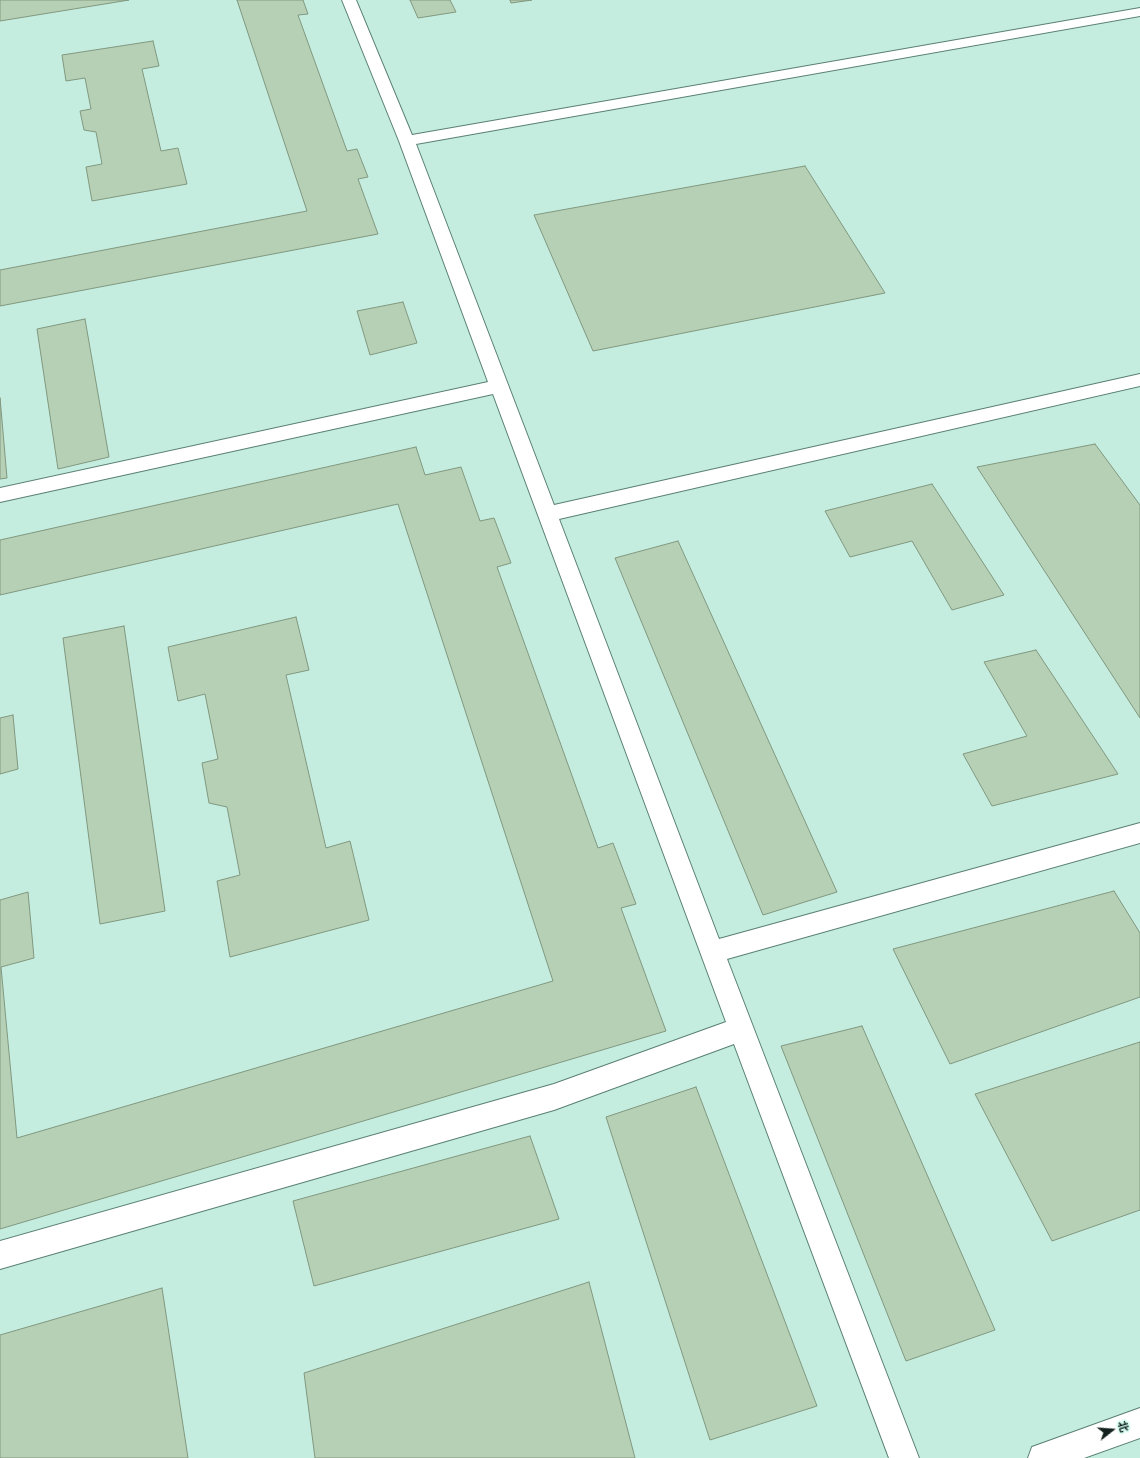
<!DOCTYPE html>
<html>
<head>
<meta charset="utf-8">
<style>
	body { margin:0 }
	#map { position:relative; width:1140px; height:1458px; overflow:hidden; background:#c4ecdf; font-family:"Noto Serif","Noto Sans SC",serif }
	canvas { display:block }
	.north { position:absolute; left:1092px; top:1410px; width:40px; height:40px; -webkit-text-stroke:3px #d1f9ec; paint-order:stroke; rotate:73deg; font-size:11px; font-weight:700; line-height:16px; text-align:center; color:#12211d }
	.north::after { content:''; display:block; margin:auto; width:14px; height:18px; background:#12211d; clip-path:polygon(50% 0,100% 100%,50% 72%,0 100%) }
</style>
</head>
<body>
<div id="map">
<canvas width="1140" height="1458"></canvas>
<div class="north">北</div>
</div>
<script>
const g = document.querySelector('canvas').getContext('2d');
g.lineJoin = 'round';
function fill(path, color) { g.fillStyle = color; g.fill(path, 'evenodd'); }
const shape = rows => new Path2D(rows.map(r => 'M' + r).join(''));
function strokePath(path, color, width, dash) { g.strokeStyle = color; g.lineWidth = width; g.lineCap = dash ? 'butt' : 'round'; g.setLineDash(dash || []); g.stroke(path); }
const building = shape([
	[0,0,129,0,0,21,0,0],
	[237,0,303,0,308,14,298,15,347,151,357,149,368,177,358,179,378,234,0,306,0,270,307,211,237,0],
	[410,0,450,0,456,12,418,18,410,0],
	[510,0,532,0,511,3,510,0],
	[153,41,159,66,142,69,161,151,178,148,187,184,92,201,86,167,102,164,96,132,84,130,80,111,91,109,85,78,66,81,62,55,153,41],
	[805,166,885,293,593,351,534,215,805,166],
	[403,302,417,343,370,355,357,311,403,302],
	[85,319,109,457,58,469,37,329,85,319],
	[0,398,7,478,0,479,0,398],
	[1095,444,1140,505,1140,718,977,467,1095,444],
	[416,447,425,475,461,467,480,521,494,518,511,563,497,567,598,848,613,843,636,904,621,908,666,1031,0,1229,0,900,28,892,34,958,1,967,17,1138,553,981,398,504,0,595,0,540,416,447],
	[932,484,1004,595,952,610,912,541,850,557,825,511,932,484],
	[678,541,837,892,763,915,615,558,678,541],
	[296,617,309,670,286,675,326,848,350,841,369,920,230,957,217,881,240,875,227,807,209,803,202,763,218,759,205,694,178,701,168,647,296,617],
	[124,626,165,911,100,924,63,638,124,626],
	[1036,650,1118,774,992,806,963,754,1027,736,984,662,1036,650],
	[13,715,18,769,0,774,0,718,13,715],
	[1114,891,1140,933,1140,997,950,1064,893,949,1114,891],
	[862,1026,995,1330,906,1361,781,1046,862,1026],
	[1140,1042,1140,1210,1052,1241,975,1094,1140,1042],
	[696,1087,817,1406,710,1440,606,1117,696,1087],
	[530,1136,559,1219,314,1286,293,1201,530,1136],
	[589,1282,635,1458,315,1458,304,1373,589,1282],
	[162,1288,188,1458,0,1458,0,1335,162,1288]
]);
fill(building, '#b6d0b6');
strokePath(building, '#80987f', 1);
const minor = shape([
	[342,0,356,0,412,135,1140,8,1140,16,416,144,554,505,1140,374,1140,386,559,519,719,939,1140,823,1140,843,727,959,919,1458,889,1458,734,1044,554,1110,0,1269,0,1241,554,1084,726,1022,493,394,0,502,0,488,488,382,399,141,342,0],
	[1140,1408,1140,1438,1084,1458,1028,1458,1032,1447,1140,1408]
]);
strokePath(minor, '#5a8074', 2);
fill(minor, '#fff');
</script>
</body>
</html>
